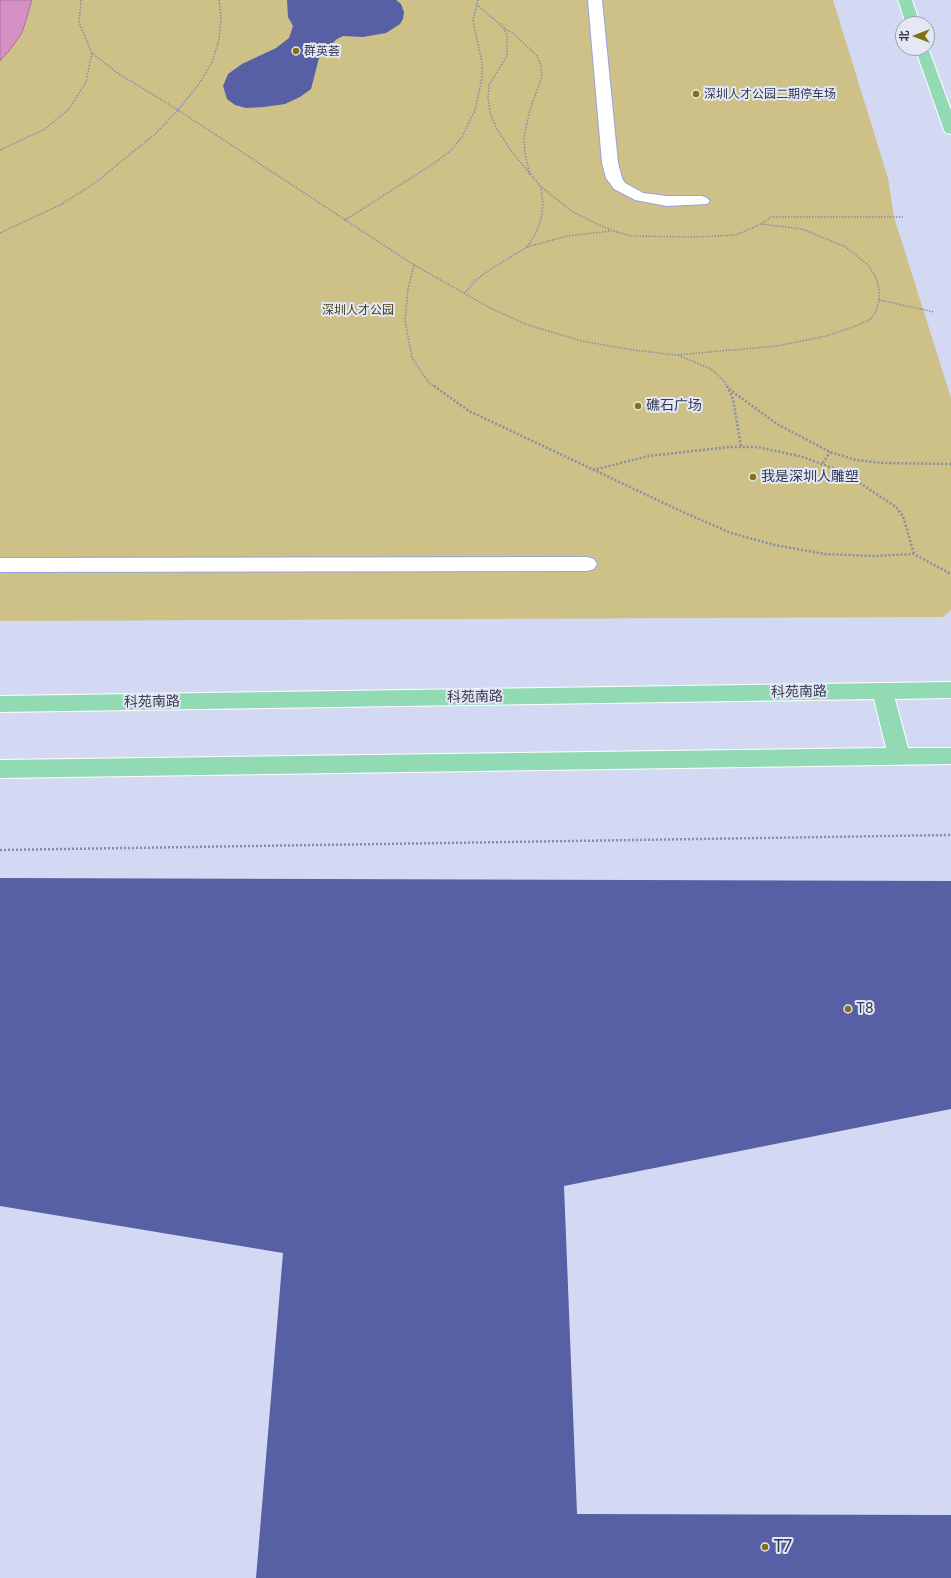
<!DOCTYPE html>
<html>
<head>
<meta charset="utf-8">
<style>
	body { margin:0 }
	#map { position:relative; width:951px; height:1578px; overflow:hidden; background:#d4d9f3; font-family:Inter,"Noto Sans SC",sans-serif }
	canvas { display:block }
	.north { position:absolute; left:895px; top:16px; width:40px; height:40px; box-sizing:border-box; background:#e4e7f4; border:1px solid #9ea1b3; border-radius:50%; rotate:270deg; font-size:11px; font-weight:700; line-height:16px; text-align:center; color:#343852 }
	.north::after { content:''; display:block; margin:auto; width:14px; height:18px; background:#847111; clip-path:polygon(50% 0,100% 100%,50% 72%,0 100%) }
</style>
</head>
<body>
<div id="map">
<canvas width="951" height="1578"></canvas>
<div class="north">北</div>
</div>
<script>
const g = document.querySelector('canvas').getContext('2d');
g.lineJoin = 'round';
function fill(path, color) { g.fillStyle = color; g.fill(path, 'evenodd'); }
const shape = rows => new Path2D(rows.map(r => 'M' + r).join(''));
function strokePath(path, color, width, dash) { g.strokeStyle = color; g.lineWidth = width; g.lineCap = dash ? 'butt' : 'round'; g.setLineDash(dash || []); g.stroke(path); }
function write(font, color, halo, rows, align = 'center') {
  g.font = font + ' Inter,"Noto Sans SC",sans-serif'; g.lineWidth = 4; g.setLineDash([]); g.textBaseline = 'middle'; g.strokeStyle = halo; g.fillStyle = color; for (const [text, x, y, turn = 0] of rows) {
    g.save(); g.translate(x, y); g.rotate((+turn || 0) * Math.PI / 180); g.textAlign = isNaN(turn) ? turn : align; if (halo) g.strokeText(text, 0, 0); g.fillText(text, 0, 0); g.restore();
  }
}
fill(shape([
	[0,0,833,0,888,178,894,217,951,398,951,610,943,617,0,621]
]), '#cec187');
const water = shape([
	[0,0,32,0,22,33,9,51,0,61,0,0]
]);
fill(water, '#d68fc3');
strokePath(water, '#a575a1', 1);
fill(shape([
	[287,0,396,0,401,4,404,12,403,19,400,24,386,33,363,37,343,36,337,39,327,48,319,58,311,89,300,97,285,104,264,107,246,108,235,105,227,99,223,86,228,74,242,64,276,48,289,38,293,26,288,17],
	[0,878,951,881,951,1109,564,1186,577,1514,951,1515,951,1578,256,1578,283,1253,0,1206]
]), '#575fa5');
const lane = shape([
	[588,0,602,0,618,163,622,178,625,183,643,193,667,196,702,196,707,198,710,201,707,204,667,206,635,200,614,189,606,178,602,163,588,0],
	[587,557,594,559,597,564,594,569,587,571,0,572,0,558,587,557]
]);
const primary = shape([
	[898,0,912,0,920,24,906,24,898,0],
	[927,45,951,110,951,134,946,133,944,130,915,48,927,48,927,45],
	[951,682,951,698,895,699,908,748,951,748,951,764,0,778,0,760,886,748,874,699,0,712,0,696,951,682]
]);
strokePath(lane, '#97a1df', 2);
strokePath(primary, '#fff', 2);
strokePath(shape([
	[81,0,79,22,92,53,116,72,178,110,414,265,408,289,405,320,412,358,429,383,435,387],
	[476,4,503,27,507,36,507,56,489,85,488,98,490,112,496,127,512,152,541,187,573,212,595,223,613,231,632,236,696,237,736,235,761,224,771,217,903,217],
	[504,28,515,35,537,56,541,66,542,76,530,110,524,137,525,153,530,175],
	[0,150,45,129,69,109,86,82,92,53],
	[345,220,436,162,451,150,462,137,475,110,482,78,482,62,473,21,478,0],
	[0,233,60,205,95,183,155,134,178,110,199,84,212,62,219,40,221,18,219,0],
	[527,247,536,233,541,219,543,205,541,187],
	[414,265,492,309,528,325,582,341,633,350,676,355,777,346,826,336,856,326,871,319,876,311,879,300,879,289,876,277,868,265,846,247,802,229,761,224],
	[464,294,474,282,486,272,527,247,567,236,611,231],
	[879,300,934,312],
	[678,355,711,369,723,380,728,387]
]), '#888ca6', 1.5, [1.5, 1.5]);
strokePath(shape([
	[434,386,469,411,685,513,731,533,775,545,825,554,874,556,914,554,951,574],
	[727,386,733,399,741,446],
	[729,389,777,424,830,452,856,460,883,463,951,464],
	[823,463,830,452],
	[593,470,649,456,729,447,757,447,803,457,843,472,896,507,903,516,914,554],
	[0,850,951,835]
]), '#888ca6', 2.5, [2, 2]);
fill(lane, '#fff');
fill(primary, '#92dab4');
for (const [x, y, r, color] of [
	[296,51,4,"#847111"],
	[696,94,4,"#847111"],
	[638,406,4,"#847111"],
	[753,477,4,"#847111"],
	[848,1009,4,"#847111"],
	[765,1547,4,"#847111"]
]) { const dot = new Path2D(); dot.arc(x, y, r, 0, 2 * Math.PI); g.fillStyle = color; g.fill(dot); strokePath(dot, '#e4e7f4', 1.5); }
write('12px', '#343852', '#e4e7f4', [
	["群英荟",304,51],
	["深圳人才公园二期停车场",704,94]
], 'left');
write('12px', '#473e19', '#e4e7f4', [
	["深圳人才公园",358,310]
]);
write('14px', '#343852', '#e4e7f4', [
	["礁石广场",646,406],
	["我是深圳人雕塑",761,477],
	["T8",856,1009]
], 'left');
write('14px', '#343852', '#e4e7f4', [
	["科苑南路",799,692,-1],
	["科苑南路",475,697,-1],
	["科苑南路",152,702,-1]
]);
write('17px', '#343852', '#e4e7f4', [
	["T7",773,1547]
], 'left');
</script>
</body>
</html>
